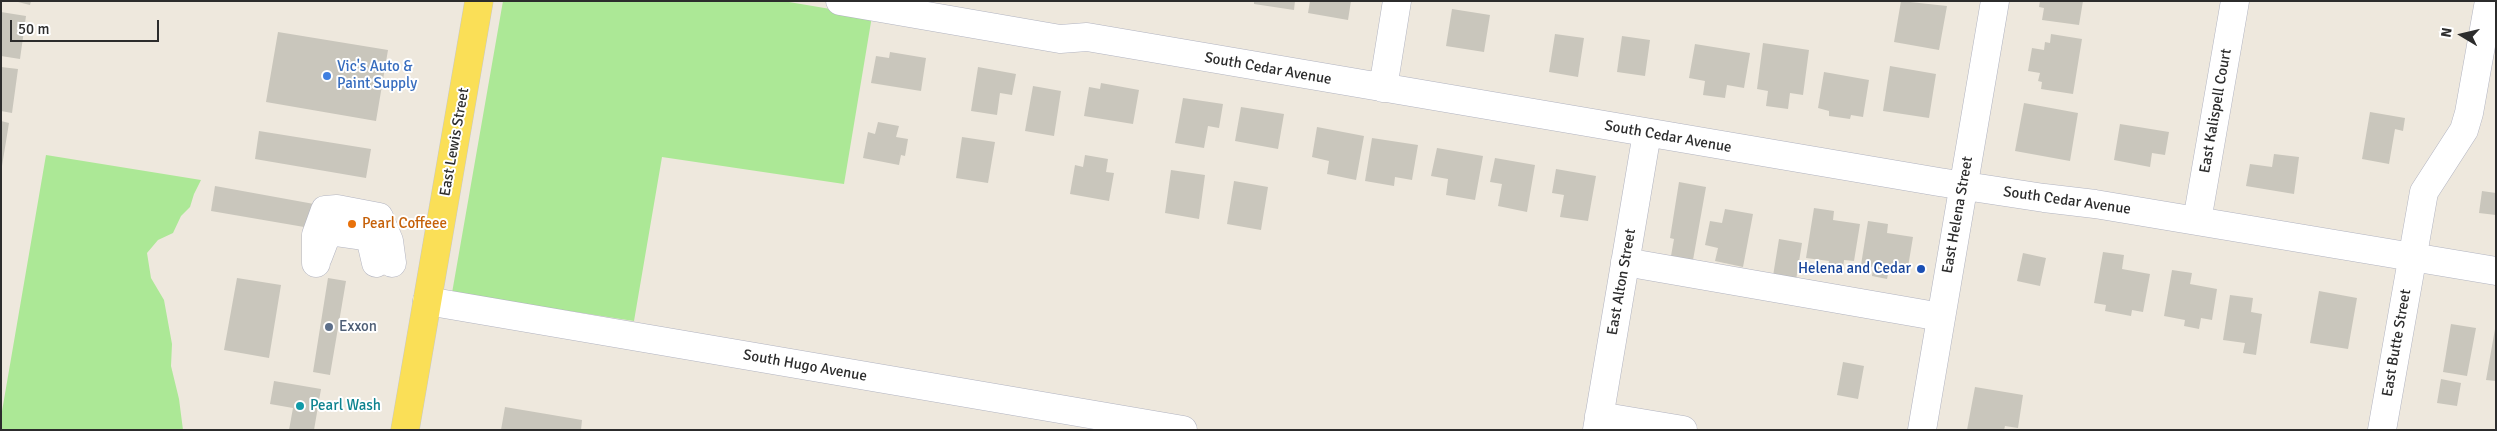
<!DOCTYPE html>
<html>
<head>
<meta charset="utf-8">
<style>
	body { margin:0 }
	#map { position:relative; width:2497px; height:431px; overflow:hidden; background:#eee8dd; font-family:Signika,sans-serif }
	canvas { display:block }
	.frame { position:absolute; inset:0; border:2px solid #2c2c2c; pointer-events:none }
	.north { position:absolute; left:2437px; top:10px; width:50px; height:50px; -webkit-text-stroke:4px #fff; paint-order:stroke; rotate:279deg; font-size:14px; font-weight:700; line-height:20px; text-align:center; color:#2c2c2c }
	.north::after { content:''; display:block; margin:auto; width:18px; height:22px; background:#2c2c2c; clip-path:polygon(50% 0,100% 100%,50% 72%,0 100%) }
	.scale { position:absolute; left:10px; top:20px; width:149px; height:22px; box-sizing:border-box; border:2px solid #2c2c2c; border-top:0; padding-left:6px; font-size:15px; line-height:18px; white-space:nowrap; color:#2c2c2c; -webkit-text-stroke:4px #fff; paint-order:stroke }
</style>
</head>
<body>
<div id="map">
<canvas width="2497" height="431"></canvas>
<div class="frame"></div>
<div class="north">N</div>
<div class="scale">50 m</div>
</div>
<script>
const g = document.querySelector('canvas').getContext('2d');
g.lineJoin = 'round';
function fill(path, color) { g.fillStyle = color; g.fill(path, 'evenodd'); }
const shape = rows => new Path2D(rows.map(r => 'M' + r).join(''));
function strokePath(path, color, width, dash) { g.strokeStyle = color; g.lineWidth = width; g.lineCap = dash ? 'butt' : 'round'; g.setLineDash(dash || []); g.stroke(path); }
function write(font, color, halo, rows, align = 'center') {
  g.font = font + ' Signika,sans-serif'; g.lineWidth = 4; g.setLineDash([]); g.textBaseline = 'middle'; g.strokeStyle = halo; g.fillStyle = color; for (const [text, x, y, turn = 0] of rows) {
    g.save(); g.translate(x, y); g.rotate((+turn || 0) * Math.PI / 180); g.textAlign = isNaN(turn) ? turn : align; if (halo) g.strokeText(text, 0, 0); g.fillText(text, 0, 0); g.restore();
  }
}
fill(shape([
	[503,1,783,1,872,16,844,184,662,157,634,321,452,293],
	[46,155,201,180,194,194,190,207,181,216,173,233,158,240,147,253,151,278,164,300,172,344,171,366,179,399,183,430,1,430,1,417]
]), '#ace896');
fill(shape([
	[14,1,31,1,30,5],
	[1254,1,1295,1,1294,10,1254,4],
	[1310,1,1351,1,1348,20,1308,13],
	[1901,1,1947,6,1939,50,1894,42],
	[2040,1,2083,1,2079,25,2042,20,2044,8,2039,7],
	[1452,9,1490,15,1484,52,1446,46],
	[1,12,26,16,20,59,1,56],
	[278,32,388,50,376,121,266,102],
	[1555,34,1584,38,1578,77,1549,72],
	[2051,34,2082,39,2073,94,2041,89,2042,82,2038,81,2040,73,2028,71,2032,48,2044,50,2045,42,2050,43],
	[1622,36,1650,40,1645,76,1617,72],
	[1763,43,1809,50,1803,95,1790,93,1788,109,1766,106,1768,91,1757,89],
	[1695,44,1750,53,1744,88,1727,85,1725,98,1703,95,1705,81,1689,78],
	[890,52,926,58,921,91,871,83,876,56,889,58],
	[1890,66,1936,74,1929,118,1883,111],
	[1,67,18,69,12,113,1,111],
	[978,67,1016,74,1012,95,1000,93,997,115,971,111],
	[1824,72,1869,80,1863,117,1851,115,1850,119,1829,116,1829,111,1818,108],
	[1101,83,1139,90,1133,124,1084,116,1089,87,1100,89],
	[1033,86,1061,91,1054,136,1025,131],
	[1183,98,1223,104,1219,128,1208,126,1204,148,1175,143],
	[2024,103,2078,113,2070,161,2015,151],
	[1241,107,1284,114,1278,149,1235,141],
	[2370,112,2405,118,2403,131,2395,129,2389,164,2362,159],
	[1,121,9,123,2,166,1,165],
	[878,122,899,126,896,137,908,139,905,156,901,155,899,165,863,158,868,132,875,134],
	[2120,124,2169,132,2165,155,2152,153,2150,167,2114,160],
	[1317,127,1364,136,1356,180,1327,174,1329,161,1312,157],
	[259,131,371,149,366,178,255,159],
	[962,137,995,142,988,183,956,178],
	[1372,138,1418,145,1412,180,1395,177,1394,186,1365,181],
	[1437,148,1483,156,1475,200,1446,195,1448,179,1431,176],
	[2274,154,2299,157,2294,194,2246,186,2250,164,2272,167],
	[1085,155,1108,159,1106,172,1114,173,1109,201,1070,194,1075,165,1083,167],
	[1495,158,1535,165,1527,212,1498,206,1502,184,1490,182],
	[1556,169,1596,176,1588,221,1560,217,1564,195,1552,193],
	[1171,170,1205,175,1199,219,1165,213],
	[1234,181,1268,187,1261,230,1227,224],
	[1679,182,1706,187,1693,260,1671,256,1674,239,1670,238],
	[215,186,314,204,310,228,211,211],
	[2482,191,2496,193,2496,215,2479,213],
	[1814,208,1834,211,1833,220,1860,224,1854,261,1844,260,1843,269,1828,267,1829,261,1806,258],
	[1725,209,1753,214,1743,267,1715,261,1718,248,1705,245,1710,221,1722,223],
	[1868,221,1888,224,1887,233,1913,237,1907,273,1889,270,1887,279,1872,276,1873,267,1861,265],
	[1779,239,1802,243,1796,280,1773,276],
	[2103,252,2124,255,2122,269,2150,274,2143,312,2132,310,2131,316,2105,311,2106,305,2094,303],
	[2023,253,2046,258,2040,286,2017,281],
	[2172,270,2192,273,2190,284,2217,289,2212,320,2201,318,2199,329,2184,326,2185,320,2164,316],
	[237,278,281,285,269,358,224,350],
	[328,278,346,281,330,375,313,372],
	[2319,291,2357,298,2348,349,2310,343],
	[2230,295,2253,298,2251,312,2262,314,2256,355,2243,353,2245,343,2223,340],
	[2451,324,2476,328,2467,376,2443,372],
	[2495,329,2496,329,2496,381,2486,380],
	[1843,362,1864,366,1858,399,1837,395],
	[2441,379,2461,383,2457,406,2437,403],
	[274,381,321,389,314,430,289,430,293,408,270,404],
	[1975,387,2023,395,2018,428,2005,426,2004,430,1967,430],
	[505,407,582,420,581,430,501,430]
]), '#c9c6bc');
const minor = shape([
	[840,1,1060,39,1087,37,1939,182,2044,198,2095,204,2496,271],
	[1383,88,1397,1],
	[2197,221,2235,1],
	[318,257,328,231,370,237,376,263],
	[1625,262,1941,317],
	[316,263,316,235,325,210,337,209,379,217,389,241,392,263],
	[427,301,1183,430],
	[1599,416,1683,430],
	[1597,430,1647,133],
	[1922,430,1995,1],
	[2382,430,2424,192,2464,130,2469,113,2489,1]
]);
const major = shape([
	[405,430,479,1]
]);
strokePath(minor, '#b1b3c0', 29);
strokePath(major, '#c8c8c8', 29);
strokePath(minor, '#fff', 28);
strokePath(major, '#fadf57', 28);
for (const [x, y, r, color] of [
	[327,76,5,"#3f7fe0"],
	[352,224,5,"#e8710a"],
	[1921,269,5,"#1a4fb4"],
	[329,327,5,"#5c6f8a"],
	[300,406,5,"#0f9aa8"]
]) { const dot = new Path2D(); dot.arc(x, y, r, 0, 2 * Math.PI); g.fillStyle = color; g.fill(dot); strokePath(dot, '#fff', 2); }
write('15px', '#366cbe', '#fff', [
	["Vic's Auto &",337,67],
	["Paint Supply",337,84]
], 'left');
write('15px', '#2c2c2c', '#fff', [
	["South Cedar Avenue",1268,69,10],
	["East Kalispell Court",2216,111,-80],
	["South Cedar Avenue",1668,137,10],
	["East Lewis Street",455,142,-80],
	["South Cedar Avenue",2067,201,8],
	["East Helena Street",1958,215,-80],
	["East Alton Street",1622,282,-80],
	["East Butte Street",2397,343,-80],
	["South Hugo Avenue",805,366,10]
]);
write('15px', '#c56008', '#fff', [
	["Pearl Coffeee",362,224]
], 'left');
write('15px', '#164399', '#fff', [
	["Helena and Cedar",1911,269]
], 'right');
write('15px', '#4e5e75', '#fff', [
	["Exxon",339,327]
], 'left');
write('15px', '#0d838f', '#fff', [
	["Pearl Wash",310,406]
], 'left');
</script>
</body>
</html>
